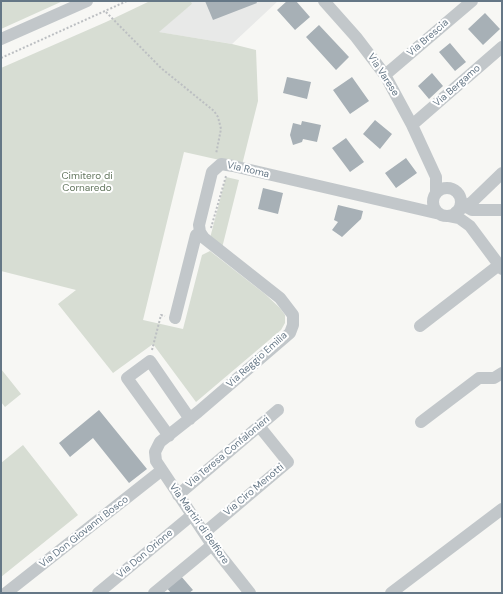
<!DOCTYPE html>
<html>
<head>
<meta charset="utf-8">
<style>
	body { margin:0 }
	#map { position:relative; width:503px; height:594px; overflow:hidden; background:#f7f7f4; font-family:"DM Sans",sans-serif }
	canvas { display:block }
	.frame { position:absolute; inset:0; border:2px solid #657786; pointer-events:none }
</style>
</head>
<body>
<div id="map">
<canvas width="503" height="594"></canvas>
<div class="frame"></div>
</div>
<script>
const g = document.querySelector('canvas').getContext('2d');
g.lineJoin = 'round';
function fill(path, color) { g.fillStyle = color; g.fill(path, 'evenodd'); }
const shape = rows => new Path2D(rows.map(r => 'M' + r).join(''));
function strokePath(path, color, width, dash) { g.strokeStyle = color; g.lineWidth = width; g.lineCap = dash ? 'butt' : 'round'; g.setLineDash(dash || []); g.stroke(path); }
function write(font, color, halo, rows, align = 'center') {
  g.font = font + ' "DM Sans",sans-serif'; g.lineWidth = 4; g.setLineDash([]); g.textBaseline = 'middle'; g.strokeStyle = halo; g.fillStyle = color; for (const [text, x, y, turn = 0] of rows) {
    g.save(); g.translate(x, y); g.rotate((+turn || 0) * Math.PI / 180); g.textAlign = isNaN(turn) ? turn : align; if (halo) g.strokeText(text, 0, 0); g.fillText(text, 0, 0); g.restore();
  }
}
fill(shape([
	[191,1,278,1,232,44,158,32,192,4]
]), '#e8e9e8');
fill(shape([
	[1,1,63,1,1,29],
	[150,1,191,1,192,4,159,32,232,44,256,50,258,101,242,165,184,152,143,320,183,329,202,255,210,251,265,294,280,308,285,315,285,323,281,330,196,402,153,344,113,373,58,304,76,290,1,271,1,68,106,22],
	[226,177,239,180,222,248,210,238],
	[1,369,21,394,5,407,1,402],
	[23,445,78,515,1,577,1,463]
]), '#d7ddd3');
fill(shape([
	[205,1,256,1,257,3,213,20],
	[287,1,296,1,310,17,295,30,277,10],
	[485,13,500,29,483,45,468,29],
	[319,25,349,57,336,70,306,37],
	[450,43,466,62,455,71,439,52],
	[432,73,443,86,429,99,418,86],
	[287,77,311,82,307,99,283,93],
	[352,77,369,101,350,114,333,90],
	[375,120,392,134,380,149,363,134],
	[302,121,321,125,317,142,303,139,302,142,293,145,290,135,293,123,301,125],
	[346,138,364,162,350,172,332,148],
	[406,158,417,173,396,188,385,173],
	[263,188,283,193,278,214,258,209],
	[338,205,363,211,361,219,342,237,332,230,338,222,334,220],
	[99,410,147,469,129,483,93,438,70,457,59,443],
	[180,575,193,590,189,593,171,593,166,587]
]), '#a7b0b6');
strokePath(shape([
	[106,12,161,68,214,111,218,117,221,129,216,154],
	[1,58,127,1],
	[211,228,226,176],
	[152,350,161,315,165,316]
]), '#bcbfc2', 2, [2, 2]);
strokePath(shape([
	[324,1,356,37,385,75,412,125,436,177,436,193],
	[1,39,87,1],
	[385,75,472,1],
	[412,125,502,47],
	'433 202a14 14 0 1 1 28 0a14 14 0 1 1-28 0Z',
	[462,202,465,206,472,210,502,210],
	[456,212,472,202,502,173],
	[449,216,459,218,470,226,502,269],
	[175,318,196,235,200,232],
	[420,326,499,265],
	[421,422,479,378,494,378,502,373],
	[169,436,127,378,150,361,190,419],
	[178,495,278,410],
	[204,533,288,462,259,426],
	[6,593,162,470],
	[98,593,192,515],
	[154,593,212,545],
	[250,593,212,545,156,461,155,452,160,442,198,412,290,333,293,325,293,315,280,298,204,238,200,232,199,225,212,172,221,164,233,166,440,214],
	[391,593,502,509]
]), '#c2c7ca', 12);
write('10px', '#657786', '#fff', [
	["Via Brescia",428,38,-41],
	["Via Varese",383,75,57],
	["Via Bergamo",457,86,-41],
	["Via Roma",248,170,13],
	["Via Reggio Emilia",257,360,-42],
	["Via Teresa Confalonieri",228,452,-40],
	["Via Ciro Menotti",254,490,-40],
	["Via Martiri di Belfiore",199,524,55],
	["Via Don Giovanni Bosco",84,532,-38],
	["Via Don Orione",145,554,-40]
]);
write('10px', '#657860', '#fff', [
	["Cimitero di",87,176],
	["Cornaredo",87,188]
]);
</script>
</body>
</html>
